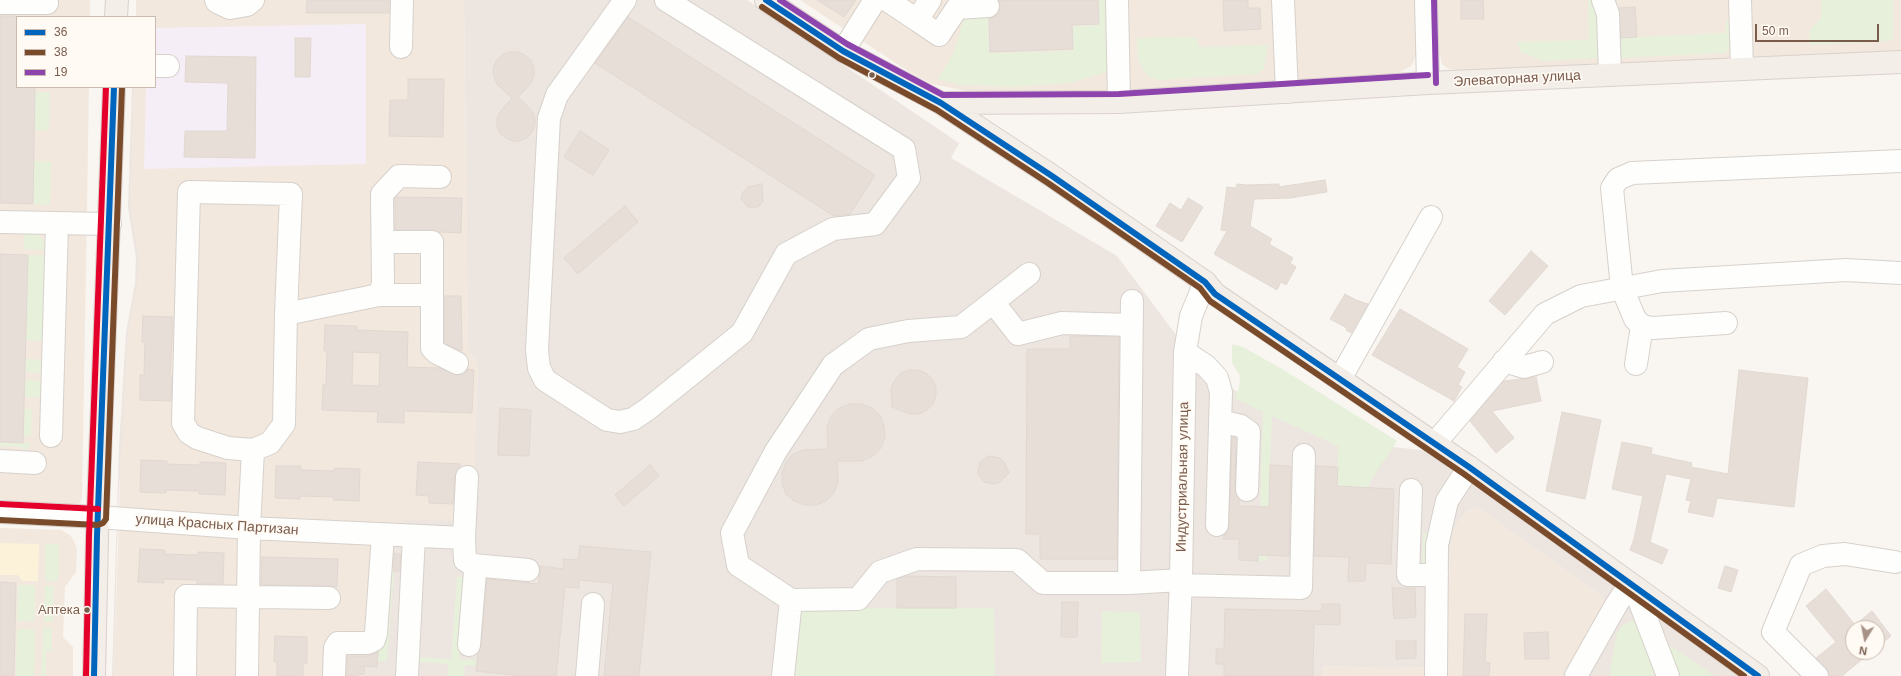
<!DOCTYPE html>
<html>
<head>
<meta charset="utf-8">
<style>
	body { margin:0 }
	#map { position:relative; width:1901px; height:676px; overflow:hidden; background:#f9f5f0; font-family:Arial,sans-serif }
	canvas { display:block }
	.legend { position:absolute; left:16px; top:16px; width:140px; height:72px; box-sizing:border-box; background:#fffaf3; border:1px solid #cabbb1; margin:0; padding:5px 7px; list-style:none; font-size:12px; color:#7a5c4d }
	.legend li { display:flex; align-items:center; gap:8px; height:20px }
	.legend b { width:20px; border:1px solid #cabbb1 }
	.north { position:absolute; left:1845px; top:620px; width:40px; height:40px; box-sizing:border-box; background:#fffaf3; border:1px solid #cabbb1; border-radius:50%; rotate:190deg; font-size:11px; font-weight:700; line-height:16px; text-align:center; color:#7a5c4d }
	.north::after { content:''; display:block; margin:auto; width:14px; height:18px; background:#a69286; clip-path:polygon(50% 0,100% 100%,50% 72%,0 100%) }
	.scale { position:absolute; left:1755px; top:24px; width:124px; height:18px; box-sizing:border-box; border:2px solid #7a5c4d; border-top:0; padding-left:5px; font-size:12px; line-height:14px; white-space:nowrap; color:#7a5c4d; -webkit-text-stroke:3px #fffaf3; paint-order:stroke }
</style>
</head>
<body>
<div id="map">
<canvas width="1901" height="676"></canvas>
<ul class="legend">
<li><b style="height:5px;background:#0065bd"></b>36</li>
<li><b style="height:5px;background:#7a4b2a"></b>38</li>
<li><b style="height:5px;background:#8e44ad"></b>19</li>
</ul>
<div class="north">N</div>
<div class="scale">50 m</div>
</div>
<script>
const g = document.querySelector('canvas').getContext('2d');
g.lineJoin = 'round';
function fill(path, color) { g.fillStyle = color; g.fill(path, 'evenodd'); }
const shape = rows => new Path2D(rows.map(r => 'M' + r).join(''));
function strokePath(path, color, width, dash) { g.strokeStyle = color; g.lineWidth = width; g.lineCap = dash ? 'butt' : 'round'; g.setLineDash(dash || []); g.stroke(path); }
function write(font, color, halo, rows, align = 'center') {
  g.font = font + ' Arial,sans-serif'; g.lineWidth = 3; g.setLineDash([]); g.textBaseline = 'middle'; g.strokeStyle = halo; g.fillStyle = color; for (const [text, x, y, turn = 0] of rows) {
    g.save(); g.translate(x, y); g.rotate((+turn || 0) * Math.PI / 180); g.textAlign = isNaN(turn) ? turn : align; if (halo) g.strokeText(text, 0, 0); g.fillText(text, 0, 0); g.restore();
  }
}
fill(shape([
	[0,0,90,0,90,17,17,17,17,87,89,87,82,497,80,503,76,505,0,505],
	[136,0,464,0,468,348,472,356,476,359,478,365,472,522,372,631,324,676,114,676,121,447,128,334,134,299,139,258,131,207,134,87,155,87,155,17,136,17],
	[800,0,1419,0,1418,47,1416,57,1411,66,1400,72,1389,75,1119,92,971,92,932,84,908,71],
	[1435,0,1901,0,1901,52,1458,70,1449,69,1442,64,1437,43],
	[1477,507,1598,593,1605,601,1605,612,1581,676,1322,676,1322,666,1385,668,1447,667,1450,548,1455,526,1466,512],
	[0,528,61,530,70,535,74,541,77,549,76,572,65,587,63,637,73,647,73,676,0,676]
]), '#f2e8de');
fill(shape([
	[464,0,747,0,959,143,951,158,1117,256,1209,379,1355,443,1430,451,1741,676,1581,676,1605,612,1605,601,1598,593,1477,507,1466,512,1455,526,1450,548,1447,667,1385,668,1323,666,1322,676,324,676,325,649,364,639,388,529,405,520,472,521,478,365,476,359,472,356,468,348],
	[132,87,134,87,131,207,139,258,137,283,128,334,118,510,114,676,112,676,119,447,126,333,135,283,136,258,128,207]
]), '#ede5e0');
fill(shape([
	[366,24,366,164,144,169,146,87,155,87,155,28]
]), '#f6eef6');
fill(shape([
	[1099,0,1110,0,1112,60,1107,72,1070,83,1014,87,962,85,937,79,945,68,954,52,963,21,968,18,988,17,989,53,1073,51,1073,26,1099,25],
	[1588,0,1594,0,1599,15,1599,58,1544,61,1521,52,1516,42,1589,40],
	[1821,0,1893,0,1893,38,1890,41,1810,45,1809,31,1821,18],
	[1726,20,1729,20,1730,48,1725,53,1621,58,1619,57,1616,38,1726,33],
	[1196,37,1199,47,1268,45,1264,69,1257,74,1158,80,1149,77,1138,61,1137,38],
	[35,92,50,92,49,130,34,130],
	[33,161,51,162,50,205,33,204],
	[29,227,40,236,49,250,24,249,24,234,0,233],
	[28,255,43,255,47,258,44,341,26,340],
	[1232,344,1243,347,1282,369,1397,441,1371,480,1352,557,1335,557,1338,446,1272,416,1267,561,1258,561,1263,412,1234,398,1239,388,1240,376,1232,363],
	[25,359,45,360,44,370,42,373,25,372],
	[25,380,44,381,44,398,24,397],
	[24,409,32,409,31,436,23,436],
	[0,442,31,443,31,445,24,451,23,451,22,447,0,446],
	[1423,533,1432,533,1431,570,1422,570],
	[45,544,59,544,58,581,45,581],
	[383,570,394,571,387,661,377,661],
	[457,577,465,577,459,659,478,660,477,666,465,665,464,676,447,676,448,664,416,662,416,657,451,659],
	[18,585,35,585,35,621,17,621],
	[45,586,54,586,53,622,44,622],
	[897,608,994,608,995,676,789,676,796,609],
	[1102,611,1140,612,1141,662,1101,663],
	[1633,621,1715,676,1609,676,1617,633,1623,625],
	[43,627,52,628,52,651,46,651,46,676,41,676],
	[17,629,35,629,34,676,16,676]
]), '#e7f0db');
fill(shape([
	[0,543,39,544,38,581,22,581,18,575,0,575]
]), '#fbf2d9');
const building = shape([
	[307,0,389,0,389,13,306,13,307,0],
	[817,0,856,0,844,17,817,0],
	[999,0,1098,0,1099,24,1072,25,1073,49,990,52,989,18,995,17,999,12,1000,6,999,0],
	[1223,0,1248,0,1248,8,1260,8,1261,29,1224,31,1223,0],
	[1461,0,1483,0,1484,19,1461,19,1461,0],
	[1635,7,1637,37,1621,38,1619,8,1635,7],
	[0,16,17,16,17,87,35,87,33,204,0,203,0,16],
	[628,17,875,175,850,214,834,216,595,63,628,17],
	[295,38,311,38,310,77,295,77,295,38],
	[509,52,517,52,525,55,531,60,534,68,534,76,531,83,518,97,532,111,535,118,535,125,532,132,527,138,520,141,513,141,506,138,500,133,497,126,497,118,500,112,512,98,497,84,494,77,493,68,496,61,502,55,509,52],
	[186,56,256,57,255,158,184,157,185,131,227,131,228,83,185,82,186,56],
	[408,79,444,79,443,137,389,136,390,100,408,100,408,79],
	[580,131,609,150,593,175,564,157,580,131],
	[1325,180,1327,192,1290,198,1254,199,1250,226,1272,239,1269,244,1293,258,1290,263,1296,267,1286,285,1281,282,1277,290,1214,254,1227,231,1221,230,1227,187,1236,188,1237,184,1247,185,1279,184,1279,187,1325,180],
	[762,184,763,201,758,207,748,207,741,199,743,192,748,187,762,184],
	[396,197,462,198,461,233,440,232,432,230,395,230,395,199,396,197],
	[1188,198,1203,207,1182,242,1156,226,1170,203,1181,210,1188,198],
	[625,206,638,222,578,274,564,258,625,206],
	[1531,251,1548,266,1505,315,1489,301,1531,251],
	[0,254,28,255,23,443,0,442,0,254],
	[1345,294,1356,300,1368,304,1351,333,1346,330,1347,328,1330,319,1345,294],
	[444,296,461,296,462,351,444,343,444,296],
	[1400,309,1468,349,1457,367,1465,372,1458,385,1462,387,1454,401,1372,355,1400,309],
	[143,316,173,317,170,376,172,376,171,401,140,400,140,375,144,375,145,342,142,342,143,316],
	[325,325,357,326,357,330,408,332,407,367,440,368,457,375,464,374,468,369,474,370,472,413,404,411,404,423,377,422,378,412,322,410,323,384,326,385,327,351,324,351,325,325],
	[353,352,380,353,379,386,352,385,353,352],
	[1070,336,1119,337,1117,559,1040,559,1040,534,1026,534,1027,349,1070,349,1070,336],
	[909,370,918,370,926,373,932,379,936,387,936,395,933,404,927,410,919,414,910,414,892,407,891,388,895,380,901,373,909,370],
	[1739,370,1808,378,1794,507,1717,498,1713,517,1688,512,1691,501,1686,500,1691,479,1666,474,1650,542,1668,550,1662,564,1630,550,1634,539,1643,496,1612,489,1622,442,1652,448,1651,454,1692,463,1691,467,1728,474,1739,370],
	[1536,377,1541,401,1492,411,1514,438,1496,453,1470,421,1504,381,1536,377],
	[850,404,861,404,872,408,880,415,884,426,885,437,881,448,873,456,862,461,837,461,838,482,834,493,826,501,816,505,805,505,794,501,786,494,782,484,782,473,786,462,793,454,803,450,828,449,827,427,831,416,839,408,850,404],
	[500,408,531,410,529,456,498,455,500,408],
	[1562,412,1601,420,1585,499,1546,491,1562,412],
	[1232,437,1236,438,1235,490,1239,499,1239,506,1269,507,1270,465,1291,466,1289,556,1258,555,1258,561,1239,560,1239,539,1223,539,1229,525,1232,437],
	[989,456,1000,458,1004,462,1009,473,1000,482,995,484,984,482,978,473,980,462,989,456],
	[141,460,167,461,167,464,200,465,200,462,226,463,225,495,199,494,199,491,166,490,166,493,140,492,141,460],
	[418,462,461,464,455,476,453,504,429,503,429,496,416,495,418,462],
	[650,465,659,476,624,506,615,495,650,465],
	[276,466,301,466,301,470,334,471,335,468,360,469,359,501,333,500,334,497,300,496,300,499,275,498,276,466],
	[1316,466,1338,467,1337,486,1394,489,1391,564,1366,563,1365,581,1348,581,1349,557,1314,556,1316,466],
	[580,546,651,552,639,676,604,676,613,583,579,580,579,588,565,587,556,676,523,676,476,671,478,653,481,646,487,579,539,584,540,566,564,569,563,559,578,560,580,546],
	[140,549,165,550,165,554,198,555,198,552,224,553,223,584,197,584,197,580,164,579,164,583,138,582,140,549],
	[394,554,401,554,400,571,394,571,394,554],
	[262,557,338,559,337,587,329,586,261,585,262,557],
	[1725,566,1738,570,1731,592,1718,588,1725,566],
	[905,576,956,577,956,608,897,608,897,579,905,576],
	[0,582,16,583,14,676,0,676,0,582],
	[1392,588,1415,588,1416,617,1394,619,1392,588],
	[1826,589,1855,625,1872,611,1891,636,1877,647,1877,628,1853,628,1853,652,1871,652,1842,676,1829,676,1826,667,1816,658,1836,642,1806,606,1826,589],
	[1062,602,1078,602,1077,637,1061,637,1062,602],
	[1322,604,1340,604,1340,625,1314,624,1313,676,1224,676,1224,664,1216,664,1216,649,1224,649,1225,609,1322,611,1322,604],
	[1465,614,1487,614,1485,662,1490,663,1489,676,1463,676,1465,614],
	[1548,632,1549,659,1525,659,1524,633,1548,632],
	[275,636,307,637,307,663,303,663,303,676,277,676,277,662,274,662,275,636],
	[1396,641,1416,641,1416,658,1396,659,1396,641],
	[378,652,377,667,364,666,364,674,347,676,347,656,368,656,378,652]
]);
fill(building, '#e6ded7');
strokePath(building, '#e2d8d2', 1);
const minor = shape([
	[216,0,217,2,230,8,247,5,253,0],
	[625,0,557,95,549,118,537,350,539,368,545,380,607,420,620,422,633,419,648,409,742,333,786,254,833,229,875,224,909,178,904,149,666,0],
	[887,0,917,20,930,0],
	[1117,0,1119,102],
	[1283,0,1287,92],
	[1426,0,1428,83],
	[1603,0,1608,14,1610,75],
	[1740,0,1742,68],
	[0,3,47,3],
	[917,20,939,35,957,8,988,6],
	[401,47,402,0],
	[843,51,875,0],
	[155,66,168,66],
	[0,222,110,224],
	[1029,274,961,327,908,331,869,339,833,365,776,451,732,533,738,565,791,600,858,599,880,572,917,559,1017,560,1043,583,1129,583,1132,301],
	[379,295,432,295,432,242,383,242],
	[432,295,432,348,437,353,457,363],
	[993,302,1018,334,1062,323,1132,325],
	[1726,323,1653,328,1642,326,1635,319,1622,288,1612,188,1618,179,1632,173,1901,161],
	[1185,352,1206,366,1217,378,1221,392,1217,525],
	[1504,361,1524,367,1542,362],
	[1636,364,1642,326],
	[1340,379,1431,217],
	[1220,421,1241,426,1249,432,1247,490],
	[51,436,57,223],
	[1435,443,1545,314,1581,296,1662,281,1846,270,1901,273],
	[253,450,228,448,197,438,189,433,183,423,189,192,291,194,286,314],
	[0,461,35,463],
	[1411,490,1408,575,1437,575],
	[0,512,98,517,249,528,464,538,467,477],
	[464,538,465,560,473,565,528,570],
	[1129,583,1181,580],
	[1180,585,1301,588,1304,455],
	[1634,587,1668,676],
	[469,645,475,572,473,565],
	[185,676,186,596,329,598],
	[247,676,249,528,253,450,270,443,284,424,286,314,379,295,383,284,382,194,399,176,440,177],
	[334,676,335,648,338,643,368,643,374,640,376,633,383,535],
	[407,676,414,536],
	[587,676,593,604],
	[783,676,791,600],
	[1177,676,1181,580,1185,352,1191,316,1205,282],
	[1436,676,1437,545,1447,501,1469,467],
	[1576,676,1616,605,1630,584],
	[1817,676,1773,632,1801,565,1823,556,1845,554,1895,562]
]);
const major = shape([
	[766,0,843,51,941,103,1052,176,1205,282,1215,294,1469,467,1758,676],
	[116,17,117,0],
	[941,103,1119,102,1428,83,1901,62],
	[94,676,97,536,114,87]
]);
strokePath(minor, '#d7d1cb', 24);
strokePath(major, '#dad1cc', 24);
strokePath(minor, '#fefefd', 22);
strokePath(major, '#f3eee8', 22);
strokePath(shape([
	[766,0,843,51,941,103,1052,176,1205,282,1215,294,1469,467,1758,676],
	[94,676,97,536,114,87]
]), '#0065bd', 6);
strokePath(shape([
	[762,7,839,58,937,110,1048,183,1200,288,1210,301,1464,474,1744,676],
	[0,520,98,525,103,523,106,519,122,87]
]), '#7a4b2a', 6);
strokePath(shape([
	[780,0,847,44,943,95,1119,94,1428,75],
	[1434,0,1436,83]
]), '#8e44ad', 6);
strokePath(shape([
	[0,504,98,509],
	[86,676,89,536,106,87]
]), '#e4002b', 6);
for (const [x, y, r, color] of [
	[872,75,3.5,"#7a5c4d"],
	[87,610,3.5,"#7a5c4d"]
]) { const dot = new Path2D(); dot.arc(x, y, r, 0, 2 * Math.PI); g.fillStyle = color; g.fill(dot); strokePath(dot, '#fffaf3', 1.5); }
write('13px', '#7a5c4d', '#fffaf3', [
	["Аптека",80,610]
], 'right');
write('14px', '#7a5c4d', '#fffaf3', [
	["Элеваторная улица",1517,79,-3],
	["Индустриальная улица",1183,477,-89],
	["улица Красных Партизан",217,525,4]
]);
</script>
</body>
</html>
